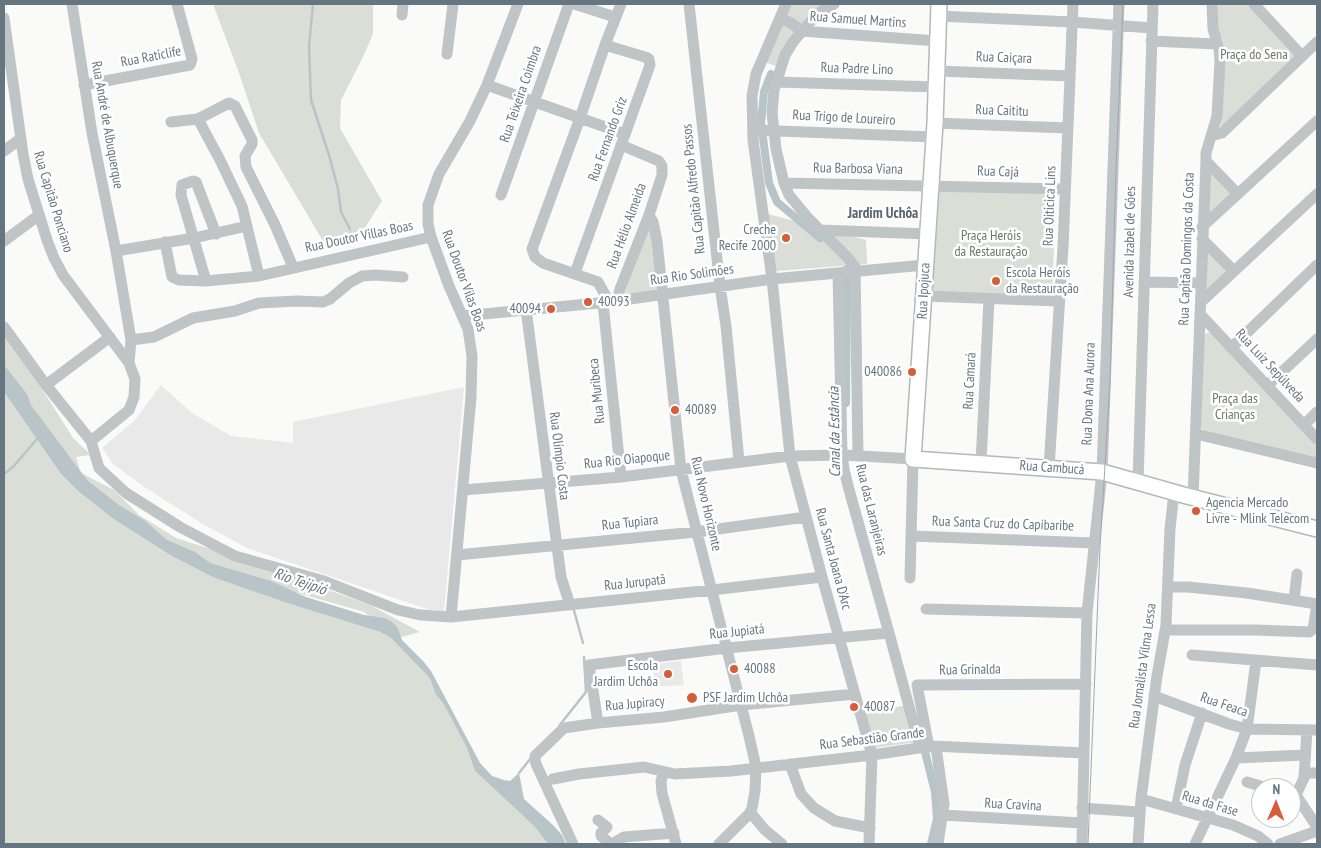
<!DOCTYPE html>
<html>
<head>
<meta charset="utf-8">
<style>
	body { margin:0 }
	#map { position:relative; width:1321px; height:848px; overflow:hidden; background:#fafaf8; font-family:"PT Sans Narrow",sans-serif }
	canvas { display:block }
	.frame { position:absolute; inset:0; border:5px solid #667680; pointer-events:none }
	.north { position:absolute; left:1251px; top:778px; width:50px; height:50px; box-sizing:border-box; background:#fff; border:1px solid #c2c8cc; border-radius:50%; rotate:1deg; font-size:14px; font-weight:700; line-height:20px; text-align:center; color:#667680 }
	.north::after { content:''; display:block; margin:auto; width:18px; height:22px; background:#d75c3a; clip-path:polygon(50% 0,100% 100%,50% 72%,0 100%) }
</style>
</head>
<body>
<div id="map">
<canvas width="1321" height="848"></canvas>
<div class="frame"></div>
<div class="north">N</div>
</div>
<script>
const g = document.querySelector('canvas').getContext('2d');
g.lineJoin = 'round';
function fill(path, color) { g.fillStyle = color; g.fill(path, 'evenodd'); }
const shape = rows => new Path2D(rows.map(r => 'M' + r).join(''));
function strokePath(path, color, width, dash) { g.strokeStyle = color; g.lineWidth = width; g.lineCap = dash ? 'butt' : 'round'; g.setLineDash(dash || []); g.stroke(path); }
function write(font, color, halo, rows, align = 'center') {
  g.font = font + ' "PT Sans Narrow",sans-serif'; g.lineWidth = 5; g.setLineDash([]); g.textBaseline = 'middle'; g.strokeStyle = halo; g.fillStyle = color; for (const [text, x, y, turn = 0] of rows) {
    g.save(); g.translate(x, y); g.rotate((+turn || 0) * Math.PI / 180); g.textAlign = isNaN(turn) ? turn : align; if (halo) g.strokeText(text, 0, 0); g.fillText(text, 0, 0); g.restore();
  }
}
fill(shape([
	[161,385,192,413,231,436,293,443,293,422,464,387,444,611,430,610,247,548,201,523,146,488,113,464,102,448,135,420],
	[681,661,684,685,655,687,653,664]
]), '#e8e9e8');
fill(shape([
	[213,4,373,4,373,34,362,59,341,100,340,128,382,201,359,237,323,241,259,133,239,73],
	[783,4,824,4,812,12,802,23,784,69,759,60],
	[1218,4,1250,4,1299,56,1222,128,1218,118,1224,47,1222,38,1215,37],
	[1208,165,1236,194,1209,216],
	[941,188,1053,195,1056,198,1052,296,928,293,931,195],
	[768,214,866,240,867,264,776,271],
	[646,228,650,228,657,285,656,290,624,296],
	[1206,250,1228,271,1207,291],
	[1211,332,1317,446,1317,461,1203,431,1201,426,1204,334],
	[4,335,30,370,73,438,91,455,76,457,81,473,114,490,139,515,176,538,251,562,370,605,420,632,398,638,364,612,284,589,186,557,73,472,4,370],
	[4,392,61,474,78,491,112,518,170,555,213,576,287,603,380,632,391,638,431,678,436,695,443,703,466,746,475,771,534,826,548,844,4,844],
	[906,705,916,742,874,748,865,714]
]), '#daded7');
fill(shape([
	[4,365,27,394,31,405,87,480,120,506,144,520,167,540,195,552,210,563,271,581,306,597,364,615,385,618,392,622,397,627,402,640,423,661,431,671,480,763,492,776,504,780,510,781,519,773,524,799,553,825,562,835,566,844,548,844,534,826,475,771,466,746,443,703,436,695,430,678,391,638,380,632,287,603,213,577,170,555,112,518,78,491,61,474,4,392]
]), '#b8c4c7');
strokePath(shape([
	[313,4,309,46,311,100,329,155,338,189,341,212,350,229],
	[4,474,13,467,37,439],
	[573,607,583,643],
	[559,726,586,692,584,657],
	[519,773,531,758]
]), '#b8c4c7', 2.5);
strokePath(shape([
	[771,74,764,92,761,123,769,183,777,202,820,238],
	[846,403,847,269],
	[923,744,935,792,937,819,931,844]
]), '#b8c4c7', 8);
const major = shape([
	[939,4,935,123,913,459,1102,472,1187,496,1317,529]
]);
strokePath(major, '#b3b8bc', 18);
strokePath(shape([
	[72,4,92,133,116,251,131,340,129,363],
	[574,4,615,17],
	[689,4,720,286,726,326,739,461],
	[786,4,756,74,752,96,753,140,772,279,790,456,822,577,872,755,869,844],
	[834,4,822,11,810,22,793,42,785,55,774,90,772,113,776,149,784,183,789,195,808,218,848,258,855,267,858,456],
	[1254,4,1302,56],
	[402,15,403,4],
	[938,16,1072,22,1152,28],
	[4,18,23,154,28,179,47,240,54,258,63,275,129,363,135,379,134,397,129,410,91,441],
	[780,18,791,23,802,31,937,41],
	[1151,41,1217,44],
	[447,54,453,4],
	[937,71,1070,76],
	[777,82,936,87],
	[84,85,190,65,192,59,177,4],
	[487,85,625,134],
	[198,119,220,160,242,206,259,276],
	[171,122,198,119,229,103,235,106,252,140,252,144,245,156,246,167,275,225,293,267],
	[935,123,1068,128],
	[753,130,934,137],
	[1211,136,1222,133,1317,42],
	[4,151,20,139],
	[1206,161,1238,194],
	[784,183,1065,189],
	[501,195,569,4],
	[649,215,653,222,657,241,681,470,749,736,756,767,755,791,752,808,750,813,719,844],
	[1202,227,1317,121],
	[819,230,928,234],
	[1202,239,1234,271],
	[4,241,39,215],
	[165,242,172,277,179,280,206,281,259,276,431,237],
	[116,251,194,238,247,226],
	[575,273,650,65,649,59,645,57,605,45],
	[838,273,842,455,844,469,848,486,889,633,920,747],
	[206,281,181,195,182,185,193,181,196,182,216,234],
	[1144,282,1201,283],
	[924,296,1059,301],
	[617,301,620,289,649,215,662,175,662,166,659,161,621,145],
	[609,302,598,282,543,263,535,257,532,249,580,118,605,45,621,4],
	[1201,302,1317,194],
	[603,303,621,477],
	[526,309,561,577,570,605],
	[1200,314,1317,439],
	[463,316,609,302,772,279,925,265],
	[4,327,46,385,91,441,99,468,126,493,180,527,235,556,324,581,398,610,420,615,451,617,712,590,822,577],
	[131,340,154,337,193,318,235,311,259,303,297,301,323,302,330,299,349,283,362,276,376,275,403,277],
	[1231,348,1317,265],
	[46,385,110,337],
	[1267,386,1317,339],
	[1304,425,1317,412],
	[1196,434,1317,463],
	[981,463,989,299],
	[1049,468,1063,247,1073,4],
	[1138,482,1153,4],
	[463,490,621,477,790,456,843,455,913,459,910,578],
	[1193,498,1206,161,1206,153,1217,116,1220,61,1219,49,1213,29,1212,4],
	[911,536,1094,543],
	[457,555,696,532,806,517],
	[1168,587,1188,587,1247,593,1317,604],
	[1294,600,1297,574],
	[926,609,1087,613],
	[451,617,471,397,472,356,468,329,449,286,431,237,428,224,428,205,439,174,470,121,487,85,518,4],
	[1165,630,1257,630,1309,632,1313,629,1317,604],
	[1192,655,1317,665],
	[1154,696,1229,724,1247,729,1317,730],
	[598,723,589,665,727,648,889,633],
	[1307,730,1304,778,1296,795,1317,827],
	[929,747,917,685,1086,684],
	[936,747,944,804,938,844],
	[1236,758,1305,755],
	[790,764,801,794,814,808,835,821,870,828],
	[664,772,661,781,662,793,676,844],
	[1304,773,1317,773],
	[553,779,579,774,644,767,675,774,731,771,872,755,932,746,1084,753],
	[1247,782,1267,788],
	[1141,799,1233,825,1258,836,1268,844],
	[1082,808,1139,812],
	[1176,809,1185,765,1202,713],
	[750,812,765,830,782,844],
	[943,815,1082,823],
	[598,820,607,827,601,833,601,836,611,844],
	[573,844,536,764,535,759,535,756,564,728,598,723,664,717,741,705,855,694],
	[612,844,624,837,674,833],
	[1082,844,1087,613,1102,472,1119,4],
	[1138,844,1141,799,1157,676,1166,625,1170,529,1174,492],
	[1195,844,1236,758,1247,729,1256,661],
	[1280,844,1317,831]
]), '#bfc4c7', 11);
strokePath(major, '#fff', 15);
strokePath(shape([
	[1088,844,1100,547,1110,383,1116,167,1123,4]
]), '#a1a8ad', 1);
for (const [x, y, r, color] of [
	[786,238,5,"#d75c3a"],
	[996,281,5,"#d75c3a"],
	[588,302,5,"#d75c3a"],
	[551,309,5,"#d75c3a"],
	[912,372,5,"#d75c3a"],
	[675,410,5,"#d75c3a"],
	[1196,511,5,"#d75c3a"],
	[734,669,5,"#d75c3a"],
	[668,674,5,"#d75c3a"],
	[692,698,6,"#d75c3a"],
	[854,707,5,"#d75c3a"]
]) { const dot = new Path2D(); dot.arc(x, y, r, 0, 2 * Math.PI); g.fillStyle = color; g.fill(dot); strokePath(dot, '#fff', 2); }
write('14px', '#667680', '#fff', [
	["Rua Samuel Martins",858,20,4],
	["Rua Raticlife",151,57,-11],
	["Rua Caiçara",1004,58,2],
	["Rua Padre Lino",857,69,2],
	["Rua Teixeira Coimbra",521,94,-71],
	["Rua Caititu",1002,111,2],
	["Rua Trigo de Loureiro",844,118,3],
	["Rua André de Albuquerque",107,125,80],
	["Rua Fernando Griz",608,139,-70],
	["Rua Barbosa Viana",858,169,1],
	["Rua Cajá",998,172,2],
	["Rua Capitão Alfredo Passos",694,189,-96],
	["Rua Capitão Ponciano",53,202,73],
	["Rua Oiticica Lins",1050,206,-88],
	["Rua Hélio Almeida",627,226,-70],
	["Rua Doutor Villas Boas",359,237,-12],
	["Avenida Izabel de Góes",1130,242,-89],
	["Rua Capitão Domingos da Costa",1187,249,-88],
	["Rua Rio Solimões",692,275,-8],
	["Rua Doutor Vilas Boas",464,281,70],
	["Rua Ipojuca",924,291,-87],
	["Rua Luiz Sepúlveda",1270,366,47],
	["Rua Camará",970,381,-87],
	["Rua Muribeca",597,391,-96],
	["Rua Dona Ana Aurora",1089,394,-88],
	["Rua Olímpio Costa",559,456,83],
	["Rua Rio Oiapoque",627,460,-6],
	["Rua Cambucá",1052,468,4],
	["Rua Novo Horizonte",706,504,77],
	["Rua das Laranjeiras",871,510,76],
	["Rua Tupiara",630,523,-6],
	["Rua Santa Cruz do Capibaribe",1003,524,2],
	["Rua Santa Joana D'Arc",833,559,75],
	["Rua Jurupatã",635,583,-6],
	["Rua Jupiatá",737,632,-6],
	["Rua Jornalista Vilma Lessa",1143,666,-82],
	["Rua Grinalda",970,670,-1],
	["Rua Jupiracy",635,704,-5],
	["Rua Feaca",1224,705,19],
	["Rua Sebastião Grande",872,739,-7],
	["Rua da Fase",1210,804,17],
	["Rua Cravina",1013,805,3]
]);
write('14px', '#697965', '#fff', [
	["Praça do Sena",1254,55],
	["Praça Heróis",991,236],
	["da Restauração",991,252],
	["Praça das",1235,399],
	["Crianças",1235,415]
]);
write('14px', '#667680', '#fff', [
	["Creche",776,230,"right"],
	["Recife 2000",776,246,"right"],
	["Escola Heróis",1006,273],
	["da Restauração",1006,289],
	["40093",598,302],
	["40094",541,309,"right"],
	["040086",902,372,"right"],
	["40089",685,410],
	["Agencia Mercado",1206,503],
	["Livre - Mlink Telecom",1206,519],
	["Escola",658,666,"right"],
	["Jardim Uchôa",658,682,"right"],
	["40088",744,669],
	["PSF Jardim Uchôa",703,698],
	["40087",864,707]
], 'left');
write('bold 15px', '#58646c', '#fff', [
	["Jardim Uchôa",883,214]
]);
write('italic 15px', '#61747a', '#fff', [
	["Canal da Estância",835,432,-91],
	["Rio Tejipió",300,582,19]
]);
</script>
</body>
</html>
